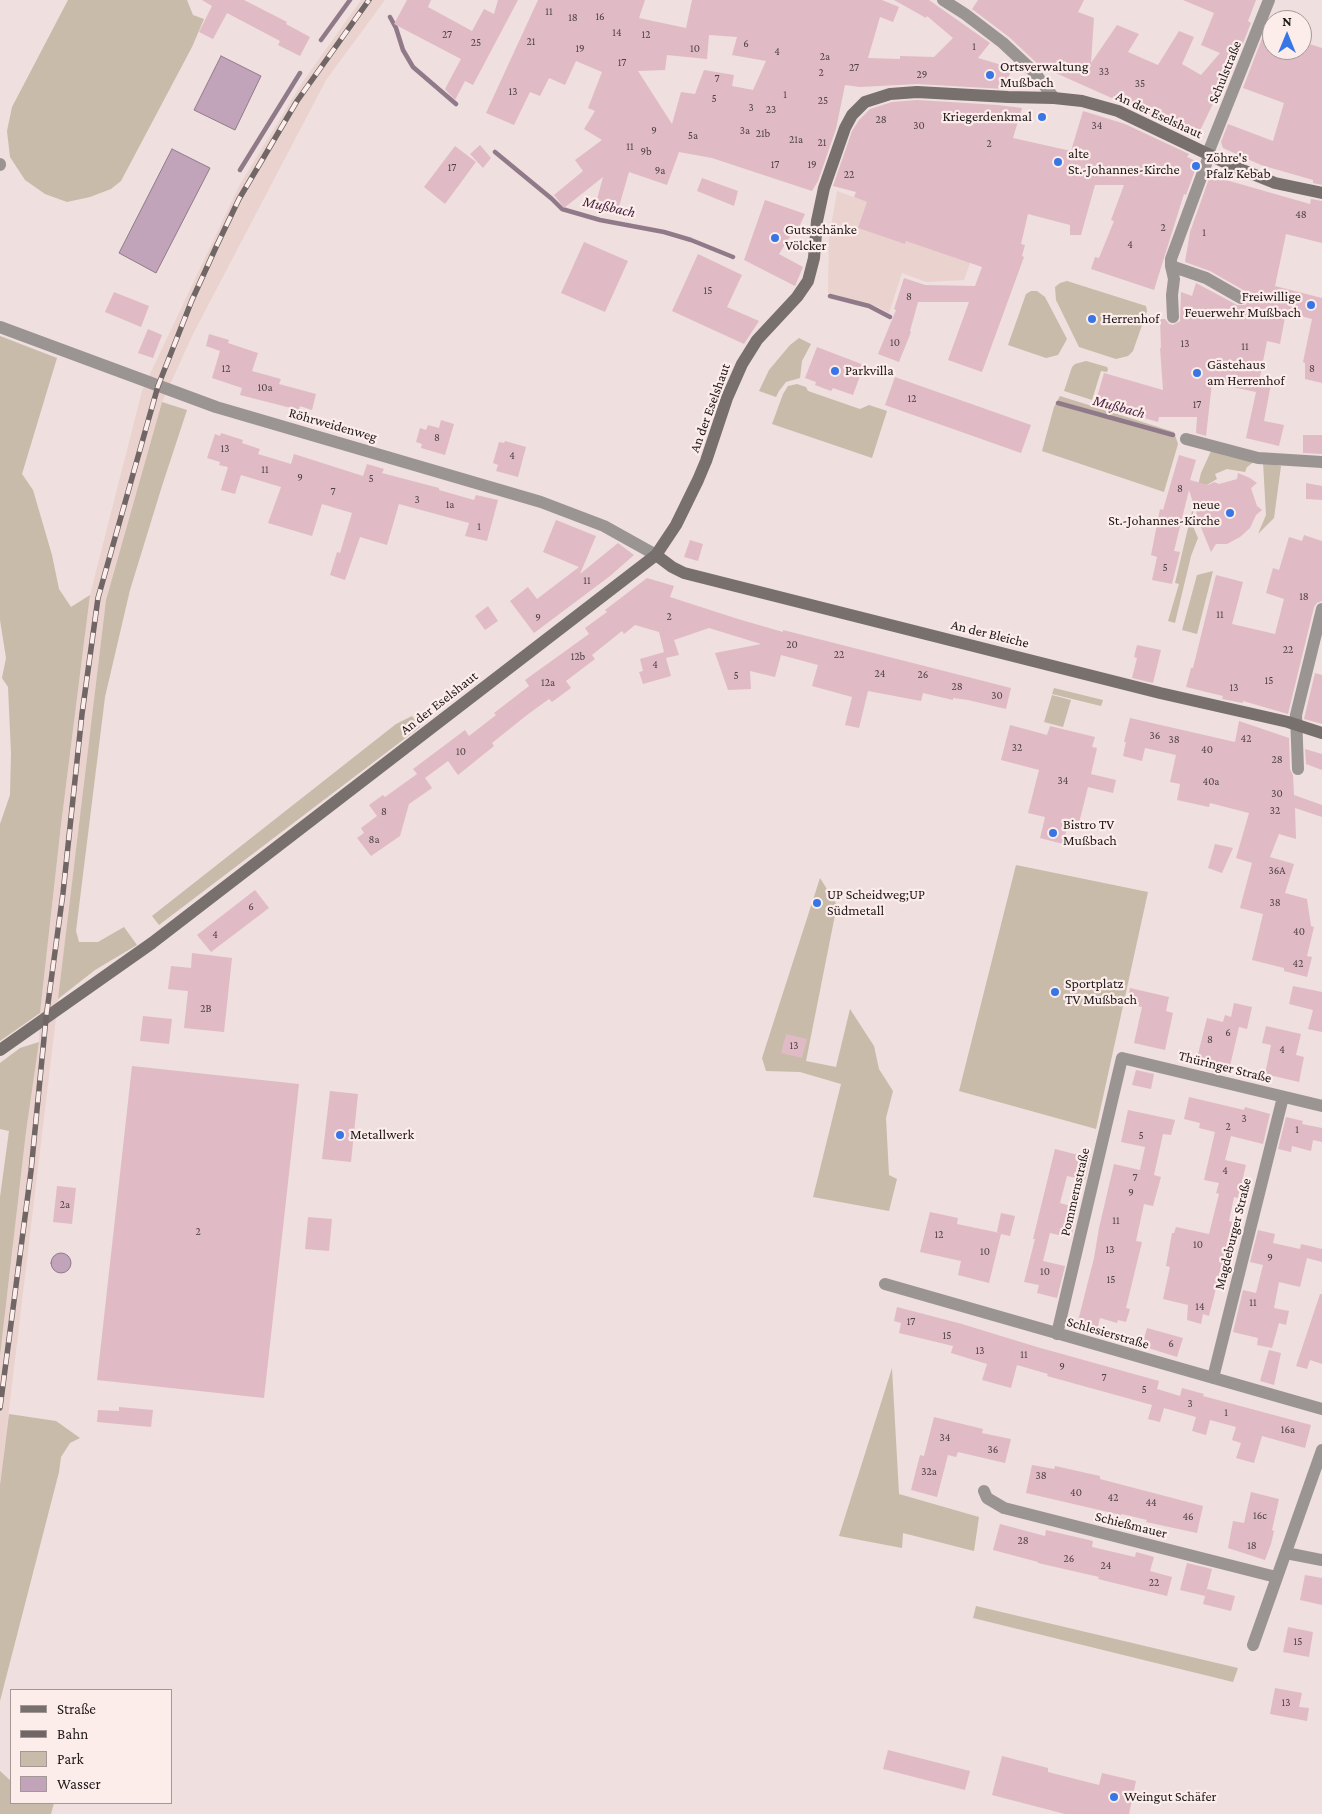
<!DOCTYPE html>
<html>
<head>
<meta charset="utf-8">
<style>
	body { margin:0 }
	#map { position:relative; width:1322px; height:1814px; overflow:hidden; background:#efdfde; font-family:"Crimson Pro",serif }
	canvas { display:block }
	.legend { position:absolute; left:10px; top:1689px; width:162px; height:115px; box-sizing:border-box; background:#fcedeb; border:1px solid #a49897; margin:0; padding:6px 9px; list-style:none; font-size:15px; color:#1f1919 }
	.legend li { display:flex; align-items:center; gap:10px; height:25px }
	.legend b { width:25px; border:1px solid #a49897 }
	.north { position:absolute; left:1262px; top:10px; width:50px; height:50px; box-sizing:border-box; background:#fcedeb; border:1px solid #a49897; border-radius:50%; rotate:0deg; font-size:14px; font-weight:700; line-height:20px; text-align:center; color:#1f1919 }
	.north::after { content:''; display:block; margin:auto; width:18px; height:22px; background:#3776e4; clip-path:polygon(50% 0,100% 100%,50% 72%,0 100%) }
</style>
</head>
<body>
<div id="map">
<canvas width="1322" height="1814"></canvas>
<ul class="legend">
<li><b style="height:6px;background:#77706c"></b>Straße</li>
<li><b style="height:6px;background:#706665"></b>Bahn</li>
<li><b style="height:14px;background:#c8bba9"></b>Park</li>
<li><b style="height:14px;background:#c1a4b9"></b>Wasser</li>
</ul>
<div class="north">N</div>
</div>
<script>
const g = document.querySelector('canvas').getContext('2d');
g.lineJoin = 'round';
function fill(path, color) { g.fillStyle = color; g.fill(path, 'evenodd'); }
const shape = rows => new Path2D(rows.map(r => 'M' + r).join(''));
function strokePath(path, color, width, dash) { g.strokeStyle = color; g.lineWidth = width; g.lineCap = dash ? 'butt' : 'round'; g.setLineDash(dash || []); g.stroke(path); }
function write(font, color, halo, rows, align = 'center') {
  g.font = font + ' "Crimson Pro",serif'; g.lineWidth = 4.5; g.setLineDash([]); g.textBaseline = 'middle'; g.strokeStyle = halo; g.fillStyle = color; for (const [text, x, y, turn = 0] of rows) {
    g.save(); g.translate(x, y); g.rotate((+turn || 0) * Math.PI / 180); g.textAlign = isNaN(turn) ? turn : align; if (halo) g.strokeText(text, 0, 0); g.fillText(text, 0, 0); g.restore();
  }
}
fill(shape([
	[361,0,385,0,326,80,193,334,162,402,106,600,0,1485,0,1356,26,1132,39,1042,40,1013,61,825,90,595,142,391,239,186,302,83],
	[837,191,867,202,983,226,964,280,926,282,902,273,889,313,878,307,828,293,829,238]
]), '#ead2cf');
fill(shape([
	[68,0,187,0,193,15,204,19,192,47,121,181,111,189,90,197,67,202,45,194,25,180,10,157,7,131,12,107],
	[1067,281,1146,306,1147,311,1133,351,1128,356,1116,359,1079,347,1056,300,1055,287,1060,283],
	[1031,291,1037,291,1045,297,1067,339,1058,355,1046,358,1008,345,1026,294],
	[0,336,57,358,22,474,33,490,52,555,59,589,71,607,90,595,61,825,40,1013,0,1041,0,824,10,795,11,753,8,687,2,678,6,658,0,620],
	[799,338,811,344,802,361,800,378,786,382,779,391,776,397,759,391,769,370,790,345],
	[1086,361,1107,367,1108,369,1107,372,1101,371,1092,400,1064,391,1072,367,1075,364],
	[797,384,806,387,808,391,860,409,869,405,887,411,872,458,772,424,783,394,788,386],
	[1060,396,1174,432,1178,444,1164,492,1042,451,1054,407],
	[162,402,187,410,162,486,130,590,105,697,76,931,79,942,98,942,124,927,137,945,95,970,58,999,106,600],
	[1211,451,1255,461,1247,467,1245,472,1227,469,1215,474,1217,479,1205,486,1194,504,1192,524,1198,538,1191,556,1175,623,1168,621,1179,584,1175,583,1201,473],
	[1263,462,1281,466,1274,518,1258,534,1266,515],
	[1213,571,1197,634,1182,630,1197,575],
	[1054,688,1103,700,1101,706,1052,694],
	[1052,695,1071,700,1063,727,1044,722],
	[412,716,420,727,159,925,152,916,396,724],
	[1016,865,1148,892,1096,1129,959,1091],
	[820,878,837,905,806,1061,836,1067,850,1009,874,1046,879,1069,893,1091,886,1118,889,1175,897,1179,889,1211,813,1197,841,1084,800,1072,766,1071,762,1058],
	[39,1042,26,1132,0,1356,0,1197,9,1131,0,1129,0,1063,20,1048],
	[892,1368,899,1494,979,1517,974,1551,903,1533,902,1548,839,1536],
	[9,1414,56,1421,80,1438,70,1443,61,1457,59,1472,0,1701,0,1485],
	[976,1606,1238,1668,1233,1682,973,1618],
	[0,1771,11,1781,11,1803,54,1803,51,1814,0,1814]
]), '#c8bba9');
const water = shape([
	[221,56,261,76,235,130,194,110,221,56],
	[172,149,210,168,156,273,119,253,172,149],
	'51 1263a10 10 0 1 1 20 0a10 10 0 1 1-20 0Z'
]);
fill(water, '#c1a4b9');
strokePath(water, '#907a89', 1);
strokePath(shape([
	[390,17,396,28,403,50,413,67,456,104],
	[321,40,350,0],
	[495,152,552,199,562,209,600,220,664,232,691,240,733,257],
	[240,170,300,73],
	[830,296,869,306,890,317],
	[1058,403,1173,435]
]), '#907a89', 4.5);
fill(shape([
	[202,0,244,0,287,22,286,24,310,37,300,56,278,45,280,41,227,13,213,39,199,32,212,6],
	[407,0,431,0,428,7,472,31,484,9,494,14,498,0,518,0,473,85,465,81,455,100,445,89,461,59,394,24],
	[538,0,645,0,639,18,686,28,692,0,882,0,899,7,893,22,880,17,868,58,900,59,900,56,934,57,953,38,927,16,926,18,894,0,929,0,990,43,978,58,1012,68,1004,89,917,84,860,87,845,85,836,129,818,181,812,191,712,158,679,152,667,185,629,172,618,210,596,203,603,177,564,208,554,195,583,171,575,160,602,140,584,129,595,111,588,108,602,72,576,61,565,85,549,78,540,96,530,92,514,125,486,113],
	[709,35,737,37,732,55,766,61,753,90,732,86,734,75,704,70,695,94,681,92,672,124,638,71,665,70,667,55,707,59],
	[978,0,1084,0,1078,12,1094,18,1091,63,1117,25,1139,34,1128,52,1158,65,1179,31,1194,37,1182,64,1201,75,1220,53,1201,45,1214,13,1183,0,1256,0,1248,21,1251,23,1224,91,1220,89,1196,139,1160,122,1161,120,1040,66,1009,37,972,9],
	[1266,28,1272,30,1272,50,1302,50,1303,42,1322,48,1322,185,1313,183,1313,180,1261,165,1223,148,1221,142,1228,124,1273,141,1284,103,1243,88],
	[917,100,998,105,1022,108,1013,138,1071,151,1083,111,1125,124,1189,154,1187,157,1198,162,1186,195,1184,194,1154,290,1091,269,1095,257,1099,258,1114,221,1111,220,1124,185,1095,185,1081,235,1070,235,1070,225,1028,214,1021,244,1025,245,1022,256,1024,257,982,372,948,360,969,302,918,302,910,331,911,332,899,362,878,354,896,310,894,309,904,278,925,285,975,286,982,267,906,241,905,244,858,228,867,202,854,197,856,192,833,186,852,131,859,120,870,109,892,102],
	[480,145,491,158,483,168,470,154],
	[455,146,476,162,445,204,424,187],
	[1211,173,1227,178,1226,180,1310,204,1311,199,1322,201,1322,243,1286,234,1275,286,1322,298,1322,383,1305,379,1305,363,1303,362,1312,319,1286,312,1280,344,1267,341,1259,382,1271,384,1264,421,1284,425,1279,446,1246,438,1256,392,1212,383,1206,436,1196,433,1197,417,1159,417,1158,422,1095,404,1104,373,1163,390,1160,348,1161,348,1160,319,1165,319,1169,324,1173,325,1180,321,1181,292,1192,296,1196,283,1237,305,1245,305,1248,302,1248,294,1245,291,1210,271,1185,262,1190,232],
	[702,178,738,191,734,206,697,191],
	[765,200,805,214,799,227,793,232,779,254,803,267,795,286,744,260],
	[584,242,628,261,605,312,561,293],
	[698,254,742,275,727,307,759,321,744,344,672,311],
	[114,292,149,306,141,327,105,312],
	[148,329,162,335,153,358,138,353],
	[209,334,229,340,228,343,258,353,252,371,281,379,279,384,316,394,312,410,300,406,299,410,240,395,242,388,212,378,220,351,206,346],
	[817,347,864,365,853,395,833,388,831,391,815,385,816,382,805,378],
	[895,377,1031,425,1021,453,885,405],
	[441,420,454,424,445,455,421,448,422,444,416,442,420,428,426,430,428,425,439,428],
	[221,433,243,440,242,443,260,449,258,454,291,464,294,454,363,476,367,464,384,469,382,473,439,488,439,490,474,500,476,495,498,500,487,541,465,536,469,523,399,504,387,545,360,537,345,580,330,575,337,552,340,553,352,513,322,504,312,536,268,523,281,487,241,475,235,494,221,490,228,467,219,465,220,462,207,458,215,434,220,436],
	[1303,435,1322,435,1322,454,1303,453],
	[505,441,526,447,518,477,496,471,498,465,493,463,499,442,504,443],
	[1179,455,1196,460,1190,480,1208,485,1214,482,1219,484,1237,479,1238,473,1250,478,1257,483,1251,488,1257,506,1262,510,1256,515,1250,528,1240,537,1227,544,1216,544,1211,552,1202,530,1189,490,1174,551,1180,552,1172,584,1152,580,1157,557,1151,555,1160,509,1163,510],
	[1306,483,1322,486,1322,500,1306,499],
	[556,520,596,536,580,574,618,543,634,555,610,576,534,633,510,601,528,587,537,599,579,567,543,552],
	[1304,535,1322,541,1322,601,1317,603,1314,607,1288,714,1243,701,1243,703,1222,699,1223,696,1186,687,1191,668,1193,668,1216,575,1243,582,1232,624,1275,634,1284,599,1266,593,1273,568,1279,570,1289,537,1302,541],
	[690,540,703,544,698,561,684,557],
	[647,578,674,586,670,597,738,619,783,632,783,630,1011,688,1006,709,968,700,953,698,953,700,923,693,921,701,868,691,859,728,845,725,852,697,812,686,818,665,781,655,775,677,750,671,751,689,728,690,715,653,761,644,709,628,674,640,679,655,666,658,671,676,643,684,639,672,643,671,640,659,664,652,659,632,635,625,624,634,622,631,592,655,595,659,566,681,571,688,552,702,549,699,527,715,492,743,494,746,458,775,448,761,425,778,432,788,409,804,400,836,371,856,357,838,364,833,361,828,377,816,369,805,383,795,385,797,417,774,413,769,465,730,469,736,496,715,494,713,529,686,525,680,589,634,585,628,607,612,605,610],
	[488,606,498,621,485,630,475,616],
	[1137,645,1161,650,1153,683,1132,678,1137,658,1134,657],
	[1315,673,1322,675,1322,724,1304,719],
	[1130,718,1235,742,1239,721,1289,738,1290,769,1293,775,1294,795,1322,805,1322,817,1295,808,1296,839,1279,834,1270,857,1294,864,1285,893,1307,899,1311,926,1314,927,1307,956,1312,957,1307,977,1284,971,1284,968,1252,960,1263,914,1240,908,1252,863,1236,858,1249,813,1210,803,1209,807,1177,800,1180,784,1170,782,1176,755,1145,748,1142,761,1123,756,1126,742,1124,742],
	[1010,725,1047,735,1050,726,1095,737,1092,747,1097,748,1091,774,1116,780,1113,793,1088,787,1077,831,1067,828,1063,844,1040,838,1045,817,1028,813,1039,770,1001,760],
	[1305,749,1322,754,1322,770,1306,764],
	[1215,844,1233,848,1222,873,1208,868],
	[255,890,269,908,211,952,197,935],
	[192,953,232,958,224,1032,184,1028,188,991,168,989,171,966,191,968],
	[1293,986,1322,992,1322,1032,1308,1029,1313,1010,1289,1004],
	[1130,988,1169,997,1166,1011,1173,1013,1165,1050,1134,1043,1142,1007,1127,1003],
	[1234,1003,1252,1007,1247,1029,1239,1027,1230,1066,1197,1058,1207,1018,1223,1022,1225,1015,1231,1017],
	[143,1016,172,1019,169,1044,140,1041],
	[1266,1026,1301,1034,1296,1055,1304,1057,1299,1082,1265,1074,1271,1045,1262,1043],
	[786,1034,807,1039,802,1058,781,1053],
	[132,1066,299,1084,264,1398,97,1380],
	[1136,1070,1154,1074,1151,1089,1132,1085],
	[330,1091,358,1094,351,1162,322,1159],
	[1189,1097,1244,1110,1245,1107,1270,1114,1263,1144,1231,1136,1225,1160,1246,1165,1238,1198,1234,1197,1229,1221,1233,1222,1209,1316,1203,1314,1201,1324,1187,1320,1188,1305,1163,1299,1170,1267,1166,1266,1172,1233,1174,1233,1176,1227,1209,1234,1219,1194,1216,1193,1219,1183,1204,1180,1215,1132,1199,1128,1200,1123,1184,1119],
	[1128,1110,1175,1120,1171,1135,1163,1134,1154,1175,1161,1177,1153,1206,1144,1204,1136,1241,1142,1242,1126,1308,1130,1309,1126,1322,1118,1320,1117,1323,1100,1318,1097,1330,1077,1325,1094,1258,1099,1228,1114,1164,1140,1170,1145,1147,1121,1142],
	[1286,1117,1303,1121,1302,1124,1322,1128,1322,1142,1313,1140,1311,1151,1292,1146,1291,1152,1278,1149],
	[1055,1149,1090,1158,1085,1180,1067,1176,1060,1203,1078,1208,1071,1238,1050,1233,1043,1261,1065,1266,1057,1298,1037,1293,1039,1285,1024,1282,1035,1239,1033,1239],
	[57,1186,76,1188,72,1224,53,1222],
	[930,1212,958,1218,957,1224,1000,1233,997,1232,1001,1213,1015,1216,1010,1236,1001,1234,989,1283,958,1275,961,1261,920,1252],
	[308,1217,332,1219,329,1251,305,1249],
	[1258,1230,1275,1234,1273,1243,1300,1249,1301,1244,1322,1249,1322,1262,1307,1258,1300,1287,1279,1282,1274,1308,1289,1311,1286,1325,1279,1323,1272,1348,1257,1345,1258,1338,1233,1332,1243,1290,1256,1293,1263,1265,1250,1262],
	[1320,1294,1322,1294,1322,1364,1310,1360,1307,1369,1296,1366],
	[897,1307,962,1324,1037,1347,1159,1381,1157,1389,1180,1396,1182,1388,1204,1394,1203,1396,1311,1425,1305,1448,1262,1436,1254,1463,1236,1458,1241,1443,1232,1440,1236,1427,1210,1420,1206,1435,1192,1431,1196,1417,1164,1408,1160,1422,1148,1419,1152,1405,1047,1376,1048,1374,1017,1365,1011,1388,982,1380,987,1364,951,1353,953,1346,899,1333,901,1323,894,1321],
	[1147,1328,1183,1338,1177,1357,1142,1346],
	[1269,1350,1281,1353,1274,1385,1260,1381],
	[119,1407,153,1410,151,1427,97,1422,98,1410,119,1411],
	[934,1417,983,1429,982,1433,1011,1439,1005,1463,958,1452,956,1457,948,1455,937,1497,911,1490,920,1455,924,1456],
	[1032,1465,1054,1469,1055,1466,1100,1476,1100,1479,1203,1506,1197,1533,1146,1522,1147,1520,1122,1514,1121,1515,1026,1493],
	[1251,1492,1279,1499,1272,1530,1274,1531,1271,1544,1265,1560,1228,1548,1233,1521,1244,1523],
	[1000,1524,1045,1536,1046,1530,1093,1541,1092,1547,1135,1557,1136,1552,1154,1557,1150,1571,1172,1577,1167,1596,1098,1579,1099,1577,1038,1563,1038,1562,993,1550],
	[1187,1563,1212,1569,1205,1596,1180,1590],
	[1305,1575,1322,1578,1322,1605,1300,1600],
	[1207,1589,1235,1596,1231,1611,1203,1604],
	[1288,1627,1313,1632,1309,1657,1283,1652],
	[1275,1688,1302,1693,1299,1707,1309,1708,1307,1721,1270,1714],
	[888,1750,970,1771,965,1790,883,1769],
	[1002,1756,1048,1768,1048,1772,1099,1785,1102,1773,1136,1781,1129,1814,1065,1814,992,1795]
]), '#e0bbc5');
strokePath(shape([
	[943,0,965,14,1003,43,1034,72,1054,98],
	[0,164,0,165],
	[1171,266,1206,278,1241,298],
	[1173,317,1172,295,1174,279,1171,266,1171,259,1209,156,1210,148,1269,0],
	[0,327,216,407,541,502,604,526,656,555],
	[1186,439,1258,458,1322,462],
	[1298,769,1296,715,1322,609],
	[885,1284,1322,1409],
	[1057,1334,1122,1058,1322,1106],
	[1213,1378,1283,1097],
	[984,1491,987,1498,1004,1508,1276,1577],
	[1286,1553,1322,1560],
	[1253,1645,1322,1450]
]), '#9a9592', 12);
strokePath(shape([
	[656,555,672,567,684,573,1160,693,1288,722,1322,733],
	[0,1050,152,943,656,555,676,525,698,480,706,461,727,398,742,364,757,340,797,297,808,281,814,258,817,221,824,188,845,128,852,115,865,102,890,94,917,92,1008,97,1054,98,1082,101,1118,111,1235,167,1275,183,1322,193]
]), '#77706c', 12);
const rail = shape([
	[0,1408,31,1171,46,1018,63,893,82,714,98,598,158,386,192,300,217,245,239,199,297,101,369,0]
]);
strokePath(rail, '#706665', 5.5);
strokePath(rail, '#fcedeb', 4, [11]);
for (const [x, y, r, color] of [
	[990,75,5,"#3776e4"],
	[1042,117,5,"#3776e4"],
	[1058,162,5,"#3776e4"],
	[1196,166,5,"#3776e4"],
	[775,238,5,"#3776e4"],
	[1311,305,5,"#3776e4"],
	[1092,319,5,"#3776e4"],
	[835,371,5,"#3776e4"],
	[1197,373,5,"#3776e4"],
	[1230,513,5,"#3776e4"],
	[1053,833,5,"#3776e4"],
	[817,903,5,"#3776e4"],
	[1055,992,5,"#3776e4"],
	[340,1135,5,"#3776e4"],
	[1114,1797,5,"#3776e4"]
]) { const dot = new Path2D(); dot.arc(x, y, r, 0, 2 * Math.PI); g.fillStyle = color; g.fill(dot); strokePath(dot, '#fcedeb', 2); }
write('11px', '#4f4244', null, [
	["11",549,12],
	["16",600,17],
	["18",573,18],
	["14",617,33],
	["27",447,35],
	["12",646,35],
	["21",531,42],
	["25",476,43],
	["6",746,44],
	["1",974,47],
	["19",580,49],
	["10",695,49],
	["4",777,52],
	["2a",825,57],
	["17",622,63],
	["27",854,68],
	["33",1104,72],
	["2",821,73],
	["29",922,75],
	["7",717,79],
	["35",1140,84],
	["13",513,92],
	["1",785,95],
	["5",714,99],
	["25",823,101],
	["3",751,108],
	["23",771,110],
	["28",881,120],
	["30",919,126],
	["34",1097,126],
	["9",654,131],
	["3a",745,131],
	["21b",763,134],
	["5a",693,136],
	["21a",796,140],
	["21",822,143],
	["2",989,144],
	["11",630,147],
	["9b",646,152],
	["17",775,165],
	["19",812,165],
	["17",452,168],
	["9a",660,171],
	["22",849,175],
	["48",1301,215],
	["2",1163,228],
	["1",1204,233],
	["4",1130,245],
	["15",708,291],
	["8",909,297],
	["10",895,343],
	["13",1185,344],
	["11",1245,347],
	["12",226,369],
	["8",1312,369],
	["10a",265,388],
	["12",912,399],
	["17",1197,405],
	["8",437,438],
	["13",225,449],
	["4",512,456],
	["11",265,470],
	["9",300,478],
	["5",371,479],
	["8",1180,489],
	["7",333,492],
	["3",417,500],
	["1a",450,505],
	["1",479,527],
	["5",1165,568],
	["11",587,581],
	["18",1304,597],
	["11",1220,615],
	["2",669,617],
	["9",538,618],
	["20",792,645],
	["22",1288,650],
	["22",839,655],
	["12b",578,657],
	["4",655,665],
	["24",880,674],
	["26",923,675],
	["5",736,676],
	["15",1269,681],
	["12a",548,683],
	["28",957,687],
	["13",1234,688],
	["30",997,696],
	["36",1155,736],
	["42",1246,739],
	["38",1174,740],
	["32",1017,748],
	["40",1207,750],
	["10",461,752],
	["28",1277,760],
	["34",1063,781],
	["40a",1211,782],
	["30",1277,794],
	["32",1275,811],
	["8",384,812],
	["8a",374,840],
	["36A",1277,871],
	["38",1275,903],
	["6",251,907],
	["40",1299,932],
	["4",215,935],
	["42",1298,964],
	["2B",206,1009],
	["6",1228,1033],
	["8",1210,1040],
	["13",794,1046],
	["4",1282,1050],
	["3",1244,1119],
	["2",1228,1127],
	["1",1297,1130],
	["5",1141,1136],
	["4",1225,1171],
	["7",1135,1178],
	["9",1131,1193],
	["2a",65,1205],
	["11",1116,1221],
	["2",198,1232],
	["12",939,1235],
	["10",1198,1245],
	["13",1110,1250],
	["10",985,1252],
	["9",1270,1258],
	["10",1045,1272],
	["15",1111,1280],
	["11",1253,1303],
	["14",1200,1307],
	["17",911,1322],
	["15",947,1336],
	["6",1171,1344],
	["13",980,1351],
	["11",1024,1355],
	["9",1062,1367],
	["7",1104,1378],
	["5",1144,1390],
	["3",1190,1404],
	["1",1226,1413],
	["16a",1288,1430],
	["34",945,1438],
	["36",993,1450],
	["32a",929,1472],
	["38",1041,1476],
	["40",1076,1493],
	["42",1113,1498],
	["44",1151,1503],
	["16c",1260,1516],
	["46",1188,1517],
	["28",1023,1541],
	["18",1252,1546],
	["26",1069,1559],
	["24",1106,1566],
	["22",1154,1583],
	["15",1298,1642],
	["13",1286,1703]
]);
write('14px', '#1f1919', '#fcedeb', [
	["Ortsverwaltung",1000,67],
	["Mußbach",1000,83],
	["Kriegerdenkmal",1032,117,"right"],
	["alte",1068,154],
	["St.-Johannes-Kirche",1068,170],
	["Zöhre's",1206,158],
	["Pfalz Kebab",1206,174],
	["Gutsschänke",785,230],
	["Völcker",785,246],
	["Freiwillige",1301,297,"right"],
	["Feuerwehr Mußbach",1301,313,"right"],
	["Herrenhof",1102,319],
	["Gästehaus",1207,365],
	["am Herrenhof",1207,381],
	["Parkvilla",845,371],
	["neue",1220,505,"right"],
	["St.-Johannes-Kirche",1220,521,"right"],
	["Bistro TV",1063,825],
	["Mußbach",1063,841],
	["UP Scheidweg;UP",827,895],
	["Südmetall",827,911],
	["Sportplatz",1065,984],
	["TV Mußbach",1065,1000],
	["Metallwerk",350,1135],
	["Weingut Schäfer",1124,1797]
], 'left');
write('14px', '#1f1919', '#fcedeb', [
	["Schulstraße",1225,72,-68],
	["An der Eselshaut",1159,115,25],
	["An der Eselshaut",710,408,-70],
	["Röhrweidenweg",333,425,16],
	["An der Bleiche",990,634,14],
	["An der Eselshaut",439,703,-38],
	["Thüringer Straße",1225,1067,14],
	["Pommernstraße",1075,1192,-77],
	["Magdeburger Straße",1233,1234,-76],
	["Schlesierstraße",1108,1333,16],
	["Schießmauer",1131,1525,14]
]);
write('italic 15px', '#461f3e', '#fcedeb', [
	["Mußbach",609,207,13],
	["Mußbach",1119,407,15]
]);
</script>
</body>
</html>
